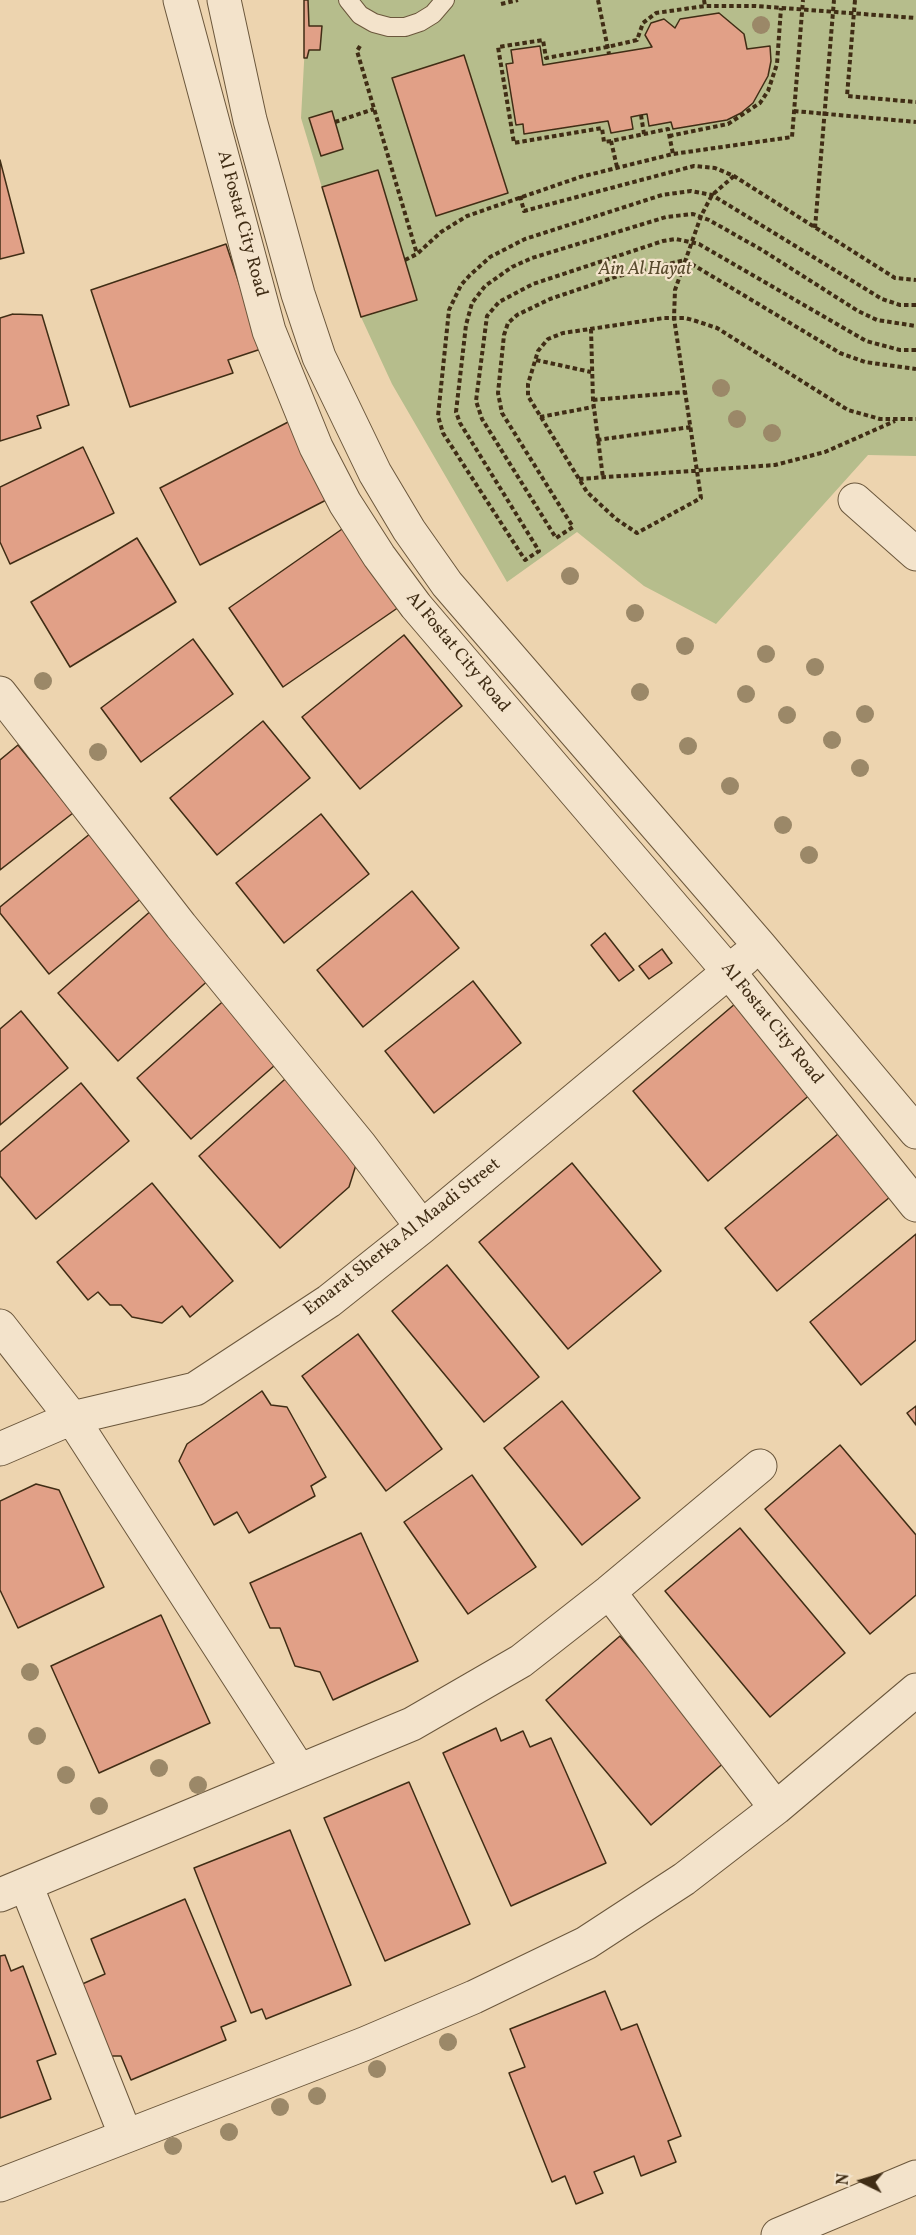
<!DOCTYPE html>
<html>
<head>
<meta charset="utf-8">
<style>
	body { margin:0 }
	#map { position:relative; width:916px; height:2235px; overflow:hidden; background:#edd4af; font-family:Vollkorn,serif }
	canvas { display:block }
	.north { position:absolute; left:832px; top:2151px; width:60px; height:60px; -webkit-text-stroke:4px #f3e3cb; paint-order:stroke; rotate:275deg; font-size:16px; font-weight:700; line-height:24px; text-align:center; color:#402d15 }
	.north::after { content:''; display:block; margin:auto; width:21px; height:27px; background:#402d15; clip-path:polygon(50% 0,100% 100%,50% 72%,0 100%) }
</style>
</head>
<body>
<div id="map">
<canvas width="916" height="2235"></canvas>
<div class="north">N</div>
</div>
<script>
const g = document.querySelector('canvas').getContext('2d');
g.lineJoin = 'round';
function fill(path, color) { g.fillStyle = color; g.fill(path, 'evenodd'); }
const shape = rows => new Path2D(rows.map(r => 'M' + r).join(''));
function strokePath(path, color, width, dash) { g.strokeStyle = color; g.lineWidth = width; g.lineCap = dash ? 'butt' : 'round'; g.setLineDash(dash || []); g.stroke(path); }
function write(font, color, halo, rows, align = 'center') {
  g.font = font + ' Vollkorn,serif'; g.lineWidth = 4.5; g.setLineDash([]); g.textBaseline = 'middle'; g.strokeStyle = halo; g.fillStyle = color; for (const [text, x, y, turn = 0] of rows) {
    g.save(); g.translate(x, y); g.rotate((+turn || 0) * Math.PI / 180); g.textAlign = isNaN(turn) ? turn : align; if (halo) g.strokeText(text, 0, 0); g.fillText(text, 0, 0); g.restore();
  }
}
fill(shape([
	[304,0,916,0,916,456,868,455,716,624,644,586,577,532,507,582,392,384,361,317,301,118,306,26]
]), '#b6bd8c');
const building = shape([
	[304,0,308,0,309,26,322,26,320,50,309,50,307,58,304,58,304,0],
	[719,13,744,34,747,49,770,46,771,61,768,76,753,103,741,113,727,120,673,129,671,122,649,126,647,114,641,115,631,117,633,129,611,133,608,121,524,134,523,124,516,125,506,64,513,63,511,50,540,46,543,65,652,47,645,35,651,23,664,19,675,28,680,19,719,13],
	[464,55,508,193,436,216,392,78,464,55],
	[332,111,343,149,321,156,309,118,332,111],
	[0,160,24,253,0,259,0,160],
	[378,170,417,300,361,317,322,187,378,170],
	[226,244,261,349,228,360,233,373,130,407,91,290,226,244],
	[13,314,42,315,69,405,37,416,41,428,0,441,0,318,13,314],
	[292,420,332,497,200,565,160,488,292,420],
	[83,447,114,513,10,564,0,542,0,487,83,447],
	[345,527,399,607,283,687,229,608,345,527],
	[137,538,176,602,70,667,31,602,137,538],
	[404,635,462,706,360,789,302,717,404,635],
	[193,639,233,694,141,762,101,708,193,639],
	[263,721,310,778,217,855,170,798,263,721],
	[18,745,73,813,0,870,0,760,18,745],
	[321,814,369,874,284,943,236,883,321,814],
	[91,833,143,897,49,974,0,913,0,907,91,833],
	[412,891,459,948,363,1027,317,970,412,891],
	[153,909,212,977,118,1061,58,993,153,909],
	[605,933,634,970,619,981,591,945,605,933],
	[662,949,672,963,649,979,639,966,662,949],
	[473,981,521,1043,434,1113,385,1051,473,981],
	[229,996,283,1058,191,1139,137,1078,229,996],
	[736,1003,812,1093,708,1181,633,1091,736,1003],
	[21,1011,68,1068,0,1125,0,1029,21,1011],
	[293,1072,361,1149,349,1187,280,1248,199,1156,293,1072],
	[81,1083,129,1141,36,1219,0,1176,0,1152,81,1083],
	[844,1129,896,1192,777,1291,725,1228,844,1129],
	[572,1163,661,1271,568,1349,479,1242,572,1163],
	[152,1183,233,1281,190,1317,182,1306,162,1323,132,1317,121,1305,110,1305,98,1292,88,1300,57,1262,152,1183],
	[916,1234,916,1340,861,1385,810,1322,916,1234],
	[447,1265,539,1377,484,1422,392,1311,447,1265],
	[358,1334,442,1449,386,1491,302,1376,358,1334],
	[262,1391,271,1405,287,1407,326,1477,311,1486,315,1496,249,1533,237,1512,214,1525,179,1461,187,1444,262,1391],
	[562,1401,640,1498,582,1545,504,1448,562,1401],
	[916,1406,916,1425,907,1413,916,1406],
	[840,1445,916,1535,916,1595,870,1634,765,1509,840,1445],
	[472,1475,536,1567,468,1614,404,1522,472,1475],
	[36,1484,59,1490,104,1587,18,1628,0,1590,0,1501,36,1484],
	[740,1528,845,1653,770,1717,665,1591,740,1528],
	[361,1533,418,1661,333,1700,320,1672,295,1666,280,1628,270,1628,250,1583,361,1533],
	[161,1615,210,1723,99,1773,51,1666,161,1615],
	[620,1636,726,1761,651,1825,546,1700,620,1636],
	[496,1728,501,1741,523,1731,530,1747,551,1738,606,1863,511,1906,443,1753,496,1728],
	[409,1782,470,1924,385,1961,324,1818,409,1782],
	[290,1830,351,1985,266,2019,262,2009,251,2013,194,1868,290,1830],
	[185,1899,236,2021,221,2027,226,2040,131,2080,121,2056,109,2056,80,1985,105,1974,91,1939,185,1899],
	[5,1955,11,1971,23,1966,56,2054,37,2061,51,2099,0,2118,0,1956,5,1955],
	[605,1991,621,2030,637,2024,681,2136,668,2141,676,2162,641,2176,634,2156,594,2172,603,2193,576,2204,565,2176,552,2182,509,2073,525,2067,510,2029,605,1991]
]);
fill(building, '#e1a087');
strokePath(building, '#402d15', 1.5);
const service = shape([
	[348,0,360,15,374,23,389,27,405,27,420,22,433,14,445,0]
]);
const minor = shape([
	[180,0,269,331,316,447,345,503,379,556,416,606,729,972,916,1205],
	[224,0,250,120,298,294,319,357,375,473,409,530,447,584,760,946,916,1132],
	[855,500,916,554],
	[0,693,181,926,360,1145,422,1227],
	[0,1326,72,1418,299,1770],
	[0,1449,72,1418,195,1389,329,1301,422,1227,745,958],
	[609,1592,776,1808],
	[26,1885,125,2134],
	[0,1895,412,1724,521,1661,609,1592,760,1466],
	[0,2185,364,2044,474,1997,586,1943,684,1879,776,1808,916,1690],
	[778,2235,916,2177]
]);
strokePath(service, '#6b573c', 20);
strokePath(minor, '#6b573c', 35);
strokePath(shape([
	[598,0,609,54],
	[704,0,705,6],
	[855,0,847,96,916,102],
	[501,4,518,0],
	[360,46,357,51,417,254],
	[794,111,916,122],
	[641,115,644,134],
	[335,122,374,109],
	[669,136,728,124,760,103,768,91,777,64,781,8],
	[611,141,604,142,602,128,514,143,498,47,543,40,546,58,607,47,637,40,643,23,656,13,705,6,756,6,916,18],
	[617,167,611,141,668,129,673,154],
	[734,176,712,195,701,216,675,290,674,318,701,498,637,533,616,519,587,492,528,396,528,384,538,351,548,339,563,333,664,318,685,318,696,321,717,328,848,410,880,419,916,419],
	[520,196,524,211,694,166,715,168,734,176,895,278,916,280],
	[815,228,834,0],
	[405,260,417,254,441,232,467,216,580,177,673,154,792,137,803,0],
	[916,305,900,305,882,299,712,195,691,191,662,195,525,239,490,257,470,275,461,285,449,310,438,416,443,433,525,560,539,551,460,423,456,412,466,325,472,303,485,286,512,267,532,258,666,217,693,214,709,220,762,250,858,311,877,320,916,326],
	[591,329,593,400,603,478],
	[916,350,900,350,866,341,699,244,676,239,663,241,533,284,499,302,487,316,476,401,482,419,556,538,573,527,502,413,498,393,504,335,508,323,517,315,550,299,615,277,685,260,840,353,865,362,916,369],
	[536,360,591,372],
	[593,400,685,392],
	[540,417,593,407],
	[597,440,691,427],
	[579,479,775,465,825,452,895,421]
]), '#402d15', 4, [4.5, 3]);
strokePath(service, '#f3e3cb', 18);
strokePath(minor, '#f3e3cb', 33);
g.fillStyle = '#9b8868';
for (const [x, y] of [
	[761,25],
	[721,388],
	[737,419],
	[772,433],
	[570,576],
	[635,613],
	[685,646],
	[766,654],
	[815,667],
	[43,681],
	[640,692],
	[746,694],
	[865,714],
	[787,715],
	[832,740],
	[688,746],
	[98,752],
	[860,768],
	[730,786],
	[783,825],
	[809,855],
	[30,1672],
	[37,1736],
	[159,1768],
	[66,1775],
	[198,1785],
	[99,1806],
	[448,2042],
	[377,2069],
	[317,2096],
	[280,2107],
	[229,2132],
	[173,2146]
]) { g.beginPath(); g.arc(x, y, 9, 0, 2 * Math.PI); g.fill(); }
write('18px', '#402d15', '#f3e3cb', [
	["Al Fostat City Road",241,224,75],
	["Al Fostat City Road",457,653,50],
	["Al Fostat City Road",771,1024,51],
	["Emarat Sherka Al Maadi Street",403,1238,-38]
]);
write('italic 18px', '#584a2d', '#f3e3cb', [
	["Ain Al Hayat",645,271]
]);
</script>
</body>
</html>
